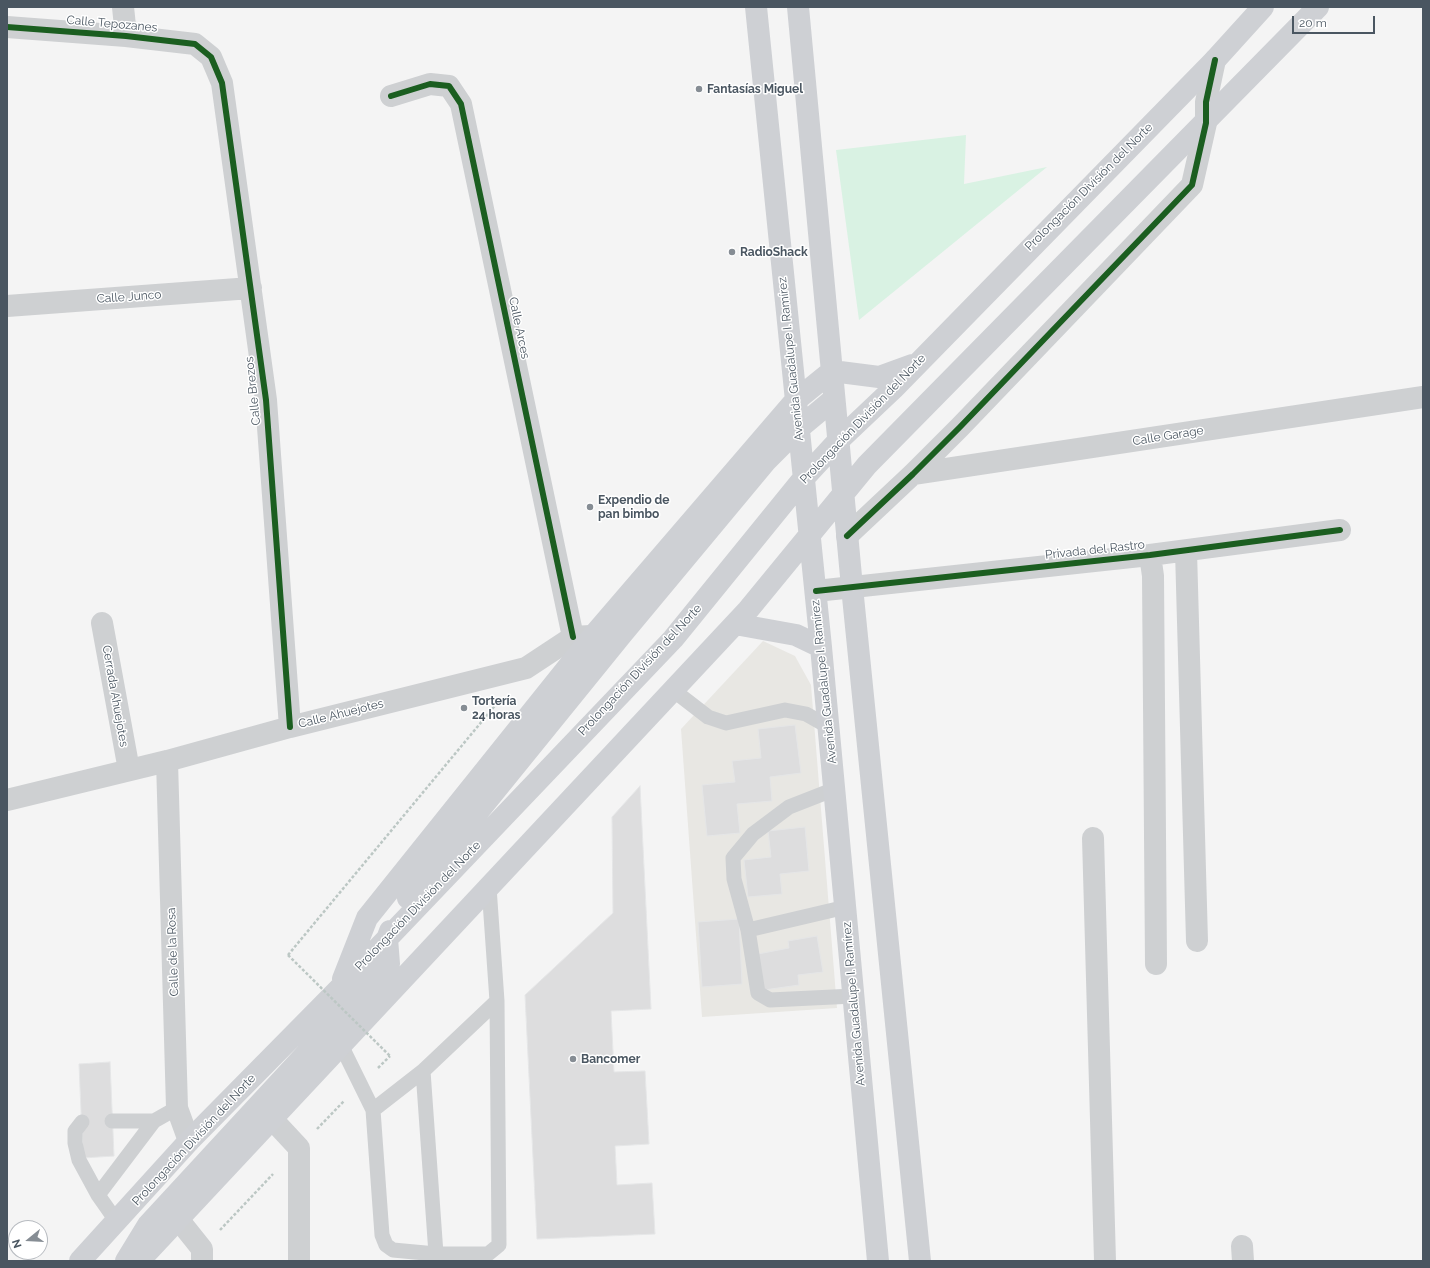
<!DOCTYPE html>
<html>
<head>
<meta charset="utf-8">
<style>
	body { margin:0 }
	#map { position:relative; width:1430px; height:1268px; overflow:hidden; background:#f4f4f4; font-family:Raleway,sans-serif }
	canvas { display:block }
	.frame { position:absolute; inset:0; border:8px solid #4a5661; pointer-events:none }
	.north { position:absolute; left:8px; top:1220px; width:40px; height:40px; box-sizing:border-box; background:#fff; border:1px solid #b7bbc0; border-radius:50%; rotate:252deg; font-size:11px; font-weight:700; line-height:16px; text-align:center; color:#4a5661 }
	.north::after { content:''; display:block; margin:auto; width:14px; height:18px; background:#868d94; clip-path:polygon(50% 0,100% 100%,50% 72%,0 100%) }
	.scale { position:absolute; left:1292px; top:16px; width:83px; height:18px; box-sizing:border-box; border:2px solid #4a5661; border-top:0; padding-left:5px; font-size:12px; line-height:14px; white-space:nowrap; color:#4a5661; -webkit-text-stroke:3px #fff; paint-order:stroke }
</style>
</head>
<body>
<div id="map">
<canvas width="1430" height="1268"></canvas>
<div class="frame"></div>
<div class="north">N</div>
<div class="scale">20 m</div>
</div>
<script>
const g = document.querySelector('canvas').getContext('2d');
g.lineJoin = 'round';
function fill(path, color) { g.fillStyle = color; g.fill(path, 'evenodd'); }
const shape = rows => new Path2D(rows.map(r => 'M' + r).join(''));
function strokePath(path, color, width, dash) { g.strokeStyle = color; g.lineWidth = width; g.lineCap = dash ? 'butt' : 'round'; g.setLineDash(dash || []); g.stroke(path); }
function write(font, color, halo, rows, align = 'center') {
  g.font = font + ' Raleway,sans-serif'; g.lineWidth = 3; g.setLineDash([]); g.textBaseline = 'middle'; g.strokeStyle = halo; g.fillStyle = color; for (const [text, x, y, turn = 0] of rows) {
    g.save(); g.translate(x, y); g.rotate((+turn || 0) * Math.PI / 180); g.textAlign = isNaN(turn) ? turn : align; if (halo) g.strokeText(text, 0, 0); g.fillText(text, 0, 0); g.restore();
  }
}
fill(shape([
	[763,641,795,656,811,685,837,1008,702,1017,681,729]
]), '#e8e7e3');
fill(shape([
	[966,135,964,184,1047,167,859,320,836,150]
]), '#d9f2e3');
const building = shape([
	[795,725,801,773,770,777,772,801,737,804,740,833,707,836,702,785,735,782,732,761,761,758,758,729,795,725],
	[640,786,651,1009,611,1011,614,1072,645,1071,649,1144,615,1146,617,1185,652,1183,655,1234,537,1239,525,995,613,913,612,817,640,786],
	[805,827,809,871,780,874,782,894,748,897,744,860,771,857,768,831,805,827],
	[739,919,742,984,702,987,698,922,739,919],
	[817,936,823,972,798,975,799,985,764,990,758,954,789,948,788,941,817,936],
	[110,1062,114,1156,83,1158,79,1064,110,1062]
]);
fill(building, '#ddddde');
strokePath(building, '#e5e6e7', 1);
strokePath(shape([
	[288,955,498,702],
	[378,1068,390,1056],
	[317,1129,344,1101],
	[220,1230,273,1174]
]), '#bcc7c4', 2.5, [3, 2]);
strokePath(shape([
	[673,690,708,717,726,723,785,710,806,714,829,727],
	[835,789,789,807,753,834,733,858,734,879,748,930,758,993,770,1000,854,996],
	[489,887,497,1001,499,1245,488,1254,436,1254,423,1071,497,1001],
	[748,930,846,907],
	[341,1045,373,1110,382,1235,386,1245,393,1250,436,1254],
	[373,1110,423,1071],
	[112,1121,154,1121,177,1108],
	[82,1122,75,1131,75,1143,79,1160,98,1195,117,1222],
	[98,1195,154,1121]
]), '#ced0d2', 15);
strokePath(shape([
	[123,7,126,36],
	[7,27,126,36,195,44,211,57,222,83,266,400,290,727],
	[391,96,430,84,449,86,461,104,573,637],
	[7,306,251,288],
	[913,474,1423,397],
	[847,536,913,474,960,427,1192,185,1206,123,1206,102,1215,60],
	[1186,551,1197,941],
	[1150,555,1153,576,1156,964],
	[816,591,1150,555,1340,530],
	[102,623,129,770],
	[167,761,177,1108,189,1141],
	[7,800,167,761,290,727,526,668,573,637,608,635],
	[1093,838,1105,1261],
	[272,1119,299,1148,299,1261],
	[178,1219,202,1249,202,1261],
	[1242,1246,1243,1261]
]), '#ced0d2', 22);
strokePath(shape([
	[756,7,821,647,878,1261],
	[798,7,852,587,920,1261],
	[735,624,796,635,821,647],
	[408,898,622,634,766,461,798,429,834,399],
	[343,979,367,918,593,636,795,401,832,371,879,377,912,365],
	[80,1261,189,1141,340,988,673,639,803,479,838,441,894,388,1215,60,1263,7],
	[126,1261,148,1225,389,964,387,939,390,931],
	[139,1261,748,610,867,465,1318,7]
]), '#ced0d4', 22);
strokePath(shape([
	[288,955,390,1056]
]), '#bcc7c4', 2.5, [3, 2]);
strokePath(shape([
	[7,27,126,36,195,44,211,57,222,83,266,400,290,727],
	[391,96,430,84,449,86,461,104,573,637],
	[847,536,913,474,960,427,1192,185,1206,123,1206,102,1215,60],
	[816,591,1150,555,1340,530]
]), '#1b5e20', 6);
for (const [x, y, r, color] of [
	[699,89,4,"#868d94"],
	[732,252,4,"#868d94"],
	[590,507,4,"#868d94"],
	[464,708,4,"#868d94"],
	[573,1059,4,"#868d94"]
]) { const dot = new Path2D(); dot.arc(x, y, r, 0, 2 * Math.PI); g.fillStyle = color; g.fill(dot); strokePath(dot, '#fff', 1.5); }
write('12px', '#4a5661', '#fff', [
	["Calle Tepozanes",112,24,5],
	["Prolongación División del Norte",1089,187,-45],
	["Calle Junco",129,297,-4],
	["Calle Arces",519,328,78],
	["Avenida Guadalupe I. Ramírez",791,359,-96],
	["Calle Brezos",253,391,-96],
	["Prolongación División del Norte",863,419,-46],
	["Calle Garage",1168,436,-9],
	["Privada del Rastro",1095,550,-6],
	["Prolongación División del Norte",640,670,-47],
	["Avenida Guadalupe I. Ramírez",824,682,-96],
	["Cerrada Ahuejotes",115,696,80],
	["Calle Ahuejotes",341,714,-14],
	["Prolongación División del Norte",418,906,-46],
	["Calle de la Rosa",173,952,-92],
	["Avenida Guadalupe I. Ramírez",854,1004,-95],
	["Prolongación División del Norte",194,1140,-47]
]);
write('bold 12px', '#4a5661', '#fff', [
	["Fantasías Miguel",707,89],
	["RadioShack",740,252],
	["Expendio de",598,500],
	["pan bimbo",598,514],
	["Tortería",472,701],
	["24 horas",472,715],
	["Bancomer",581,1059]
], 'left');
</script>
</body>
</html>
